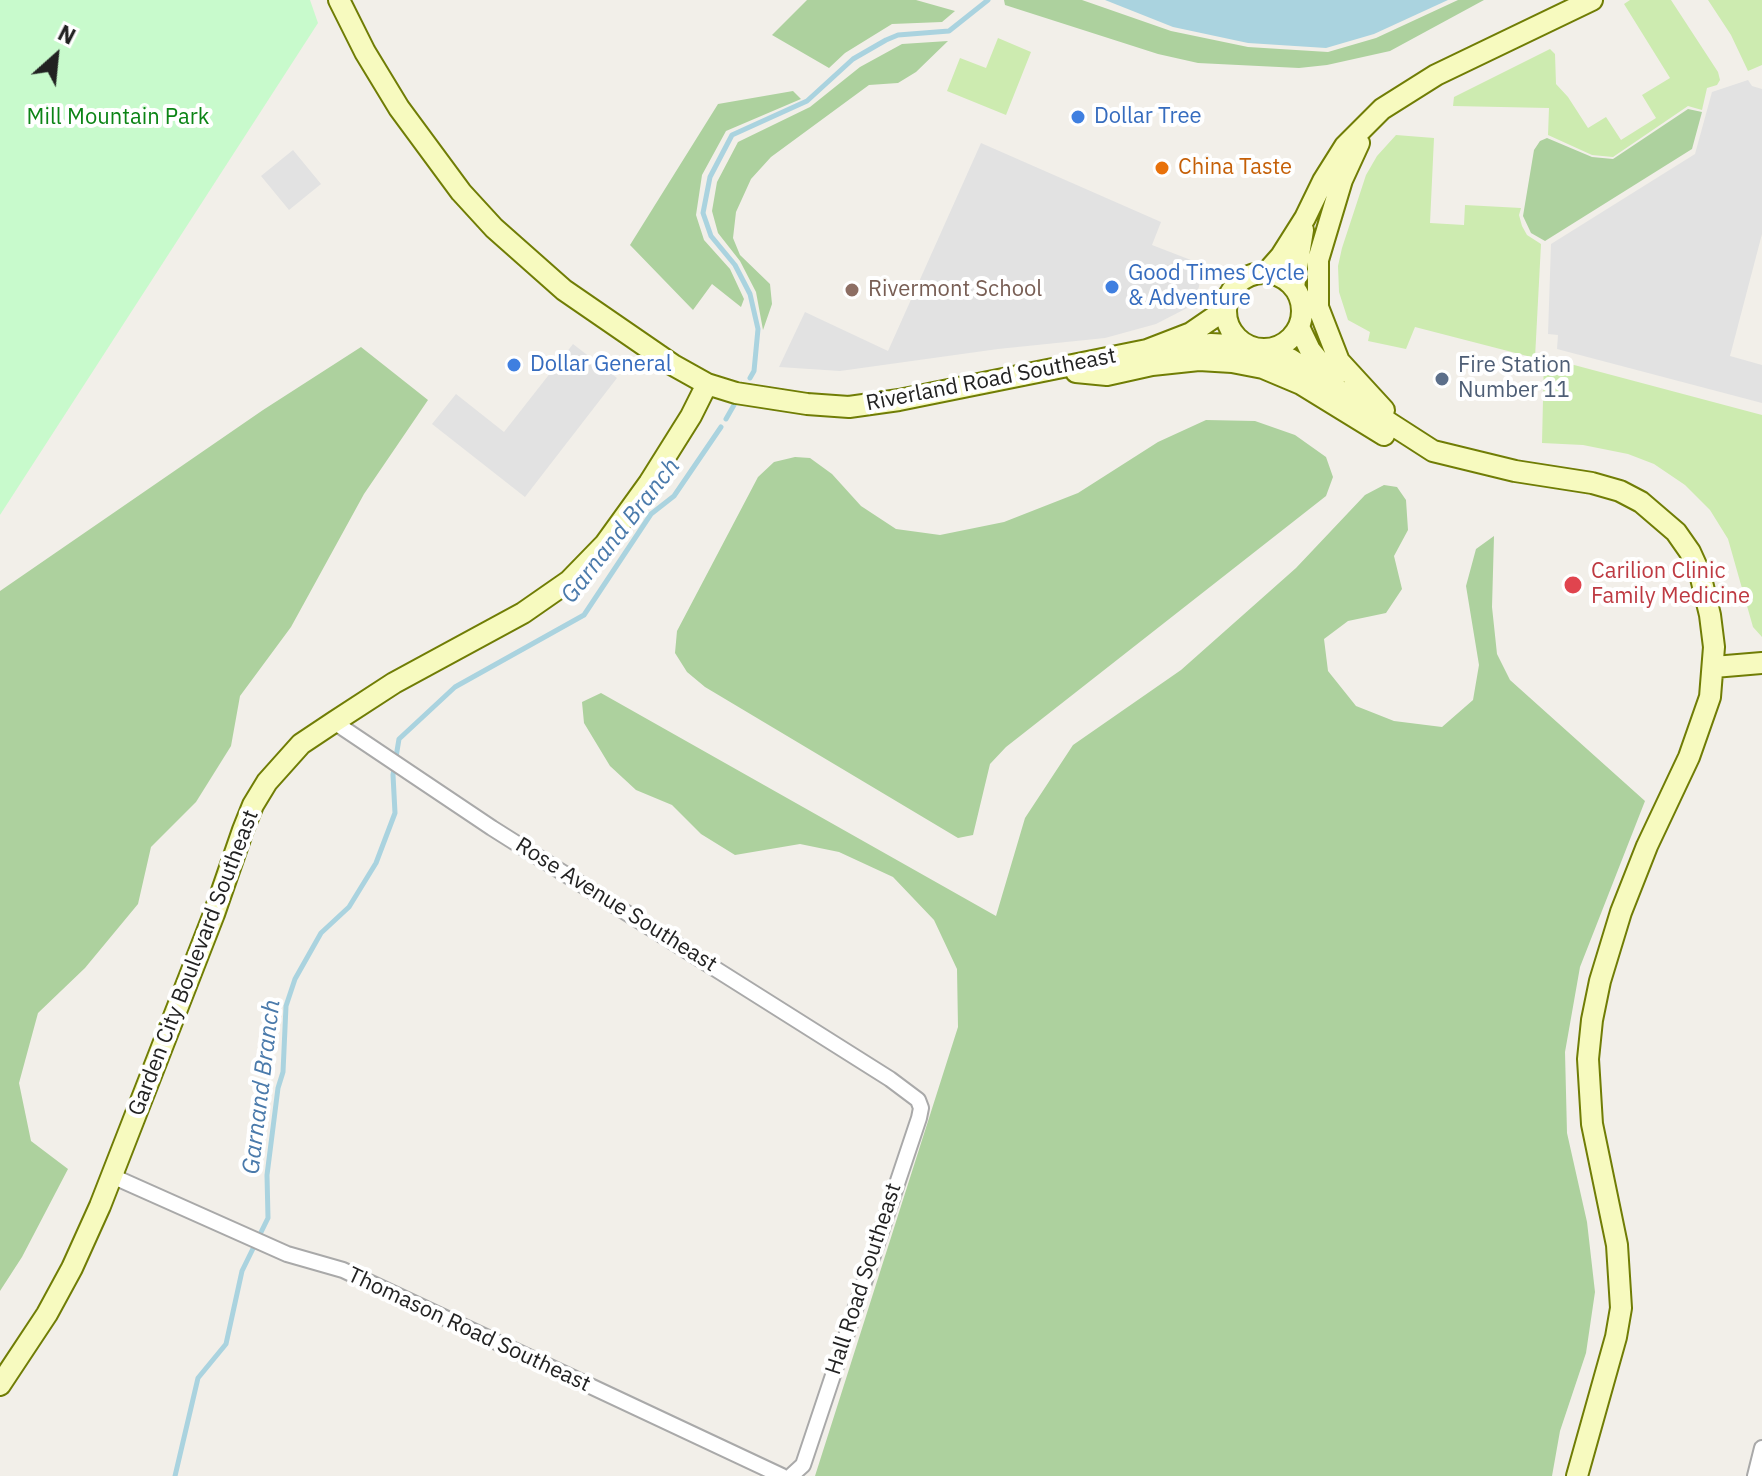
<!DOCTYPE html>
<html>
<head>
<meta charset="utf-8">
<style>
	body { margin:0 }
	#map { position:relative; width:1762px; height:1476px; overflow:hidden; background:#f2efe9; font-family:"IBM Plex Sans",sans-serif }
	canvas { display:block }
	.north { position:absolute; left:16px; top:16px; width:80px; height:80px; -webkit-text-stroke:6px #fff; paint-order:stroke; rotate:27deg; font-size:22px; font-weight:700; line-height:32px; text-align:center; color:#222 }
	.north::after { content:''; display:block; margin:auto; width:28px; height:36px; background:#222; clip-path:polygon(50% 0,100% 100%,50% 72%,0 100%) }
</style>
</head>
<body>
<div id="map">
<canvas width="1762" height="1476"></canvas>
<div class="north">N</div>
</div>
<script>
const g = document.querySelector('canvas').getContext('2d');
g.lineJoin = 'round';
function fill(path, color) { g.fillStyle = color; g.fill(path, 'evenodd'); }
const shape = rows => new Path2D(rows.map(r => 'M' + r).join(''));
function strokePath(path, color, width, dash) { g.strokeStyle = color; g.lineWidth = width; g.lineCap = dash ? 'butt' : 'round'; g.setLineDash(dash || []); g.stroke(path); }
function write(font, color, halo, rows, align = 'center') {
  g.font = font + ' "IBM Plex Sans",sans-serif'; g.lineWidth = 8; g.setLineDash([]); g.textBaseline = 'middle'; g.strokeStyle = halo; g.fillStyle = color; for (const [text, x, y, turn = 0] of rows) {
    g.save(); g.translate(x, y); g.rotate((+turn || 0) * Math.PI / 180); g.textAlign = isNaN(turn) ? turn : align; if (halo) g.strokeText(text, 0, 0); g.fillText(text, 0, 0); g.restore();
  }
}
fill(shape([
	[1630,0,1671,0,1718,72,1720,80,1717,85,1707,88,1702,110,1688,106,1613,157,1592,155,1548,135,1549,108,1453,106,1454,97,1550,49,1555,54,1556,84,1568,97,1588,128,1606,117,1621,140,1656,118,1642,95,1670,78,1624,4],
	[1708,0,1762,0,1762,65,1748,71,1731,35],
	[998,38,1031,52,1006,115,947,91,960,58,986,68],
	[1396,135,1434,138,1430,223,1464,225,1465,205,1521,208,1519,215,1522,226,1527,235,1541,244,1535,358,1415,327,1406,349,1368,341,1370,332,1348,320,1339,292,1338,266,1342,248,1366,175,1377,156],
	[1544,357,1762,415,1762,637,1753,627,1728,539,1710,510,1685,485,1654,464,1628,454,1583,445,1542,443]
]), '#cdebb0');
fill(shape([
	[807,0,916,0,955,11,942,22,892,24,845,53,829,68,772,35],
	[1004,0,1082,0,1171,31,1248,47,1328,52,1376,38,1458,0,1484,0,1390,51,1327,65,1299,68,1198,63,1158,54,1005,5],
	[948,41,916,72,898,83,869,85,771,157,751,179,736,212,733,238,740,255,770,284,772,304,763,330,756,292,740,261,718,233,712,211,717,182,738,142,810,107,860,67,902,44],
	[793,91,801,99,726,131,702,175,696,215,704,240,730,269,744,299,741,307,712,284,693,310,630,245,718,104],
	[1688,109,1702,112,1692,149,1545,241,1531,233,1523,216,1534,150,1540,141,1547,138,1592,157,1613,159],
	[361,347,428,400,364,494,291,627,240,696,231,746,196,802,151,847,138,904,85,968,38,1013,19,1083,31,1141,68,1169,22,1257,0,1291,0,591,263,410],
	[1206,420,1255,421,1295,435,1326,457,1333,477,1326,496,1006,747,990,764,973,835,958,838,705,687,687,672,675,653,677,631,758,477,774,462,795,457,810,458,832,474,861,506,896,529,940,535,1004,522,1078,493,1158,442],
	[1384,485,1397,487,1406,500,1408,530,1394,556,1402,589,1386,613,1348,621,1324,639,1328,671,1356,706,1394,721,1442,727,1473,700,1479,665,1466,586,1476,549,1494,536,1492,607,1497,654,1510,680,1645,801,1580,967,1565,1052,1567,1133,1587,1222,1595,1292,1586,1353,1560,1431,1552,1476,815,1476,958,1027,957,969,934,920,893,877,839,852,800,844,735,855,701,834,672,805,636,790,610,766,584,723,582,702,601,693,996,916,1025,818,1073,745,1181,670,1296,568,1365,495]
]), '#add19e');
fill(shape([
	[0,0,310,0,318,23,0,515]
]), '#c8facc');
fill(shape([
	[1748,80,1752,86,1762,89,1762,234,1730,356,1762,365,1762,403,1557,349,1558,335,1548,334,1551,244,1695,154,1712,92],
	[981,143,1161,222,1152,245,1196,262,1200,273,1199,287,1189,307,1156,324,1105,338,998,349,840,371,779,367,805,312,888,351],
	[293,150,321,184,289,210,261,176],
	[573,344,617,378,525,497,432,424,456,394,504,432]
]), '#e2e2e2');
fill(shape([
	[1105,0,1448,0,1374,34,1326,48,1248,43,1173,27]
]), '#aad3df');
strokePath(shape([
	[750,378,754,371,758,329,750,294,735,265,711,236,703,213,710,177,732,135,807,101,853,59,886,40,898,35,949,31,988,0],
	[726,419,734,405],
	[175,1476,198,1378,226,1344,242,1271,268,1218,267,1175,278,1088,283,1072,286,1006,295,979,321,933,349,907,376,863,395,813,393,775,399,739,455,687,584,615,651,514,674,496,721,427]
]), '#aad3df', 5);
const street = shape([
	[334,722,492,828,890,1079,918,1100,921,1108,919,1118,803,1465,791,1476],
	[112,1176,287,1254,343,1270,782,1476],
	[1755,1476,1762,1448]
]);
const secondary = shape([
	[339,0,365,52,399,108,461,192,494,228,564,290,673,365,707,384,736,393,807,404,849,407,899,400,1147,350,1191,333,1226,309],
	[1359,143,1342,180,1318,260,1318,307,1339,361,1384,410],
	'1226 311a38 38 0 1 1 76 0a38 38 0 1 1-76 0Z',
	[1266,273,1281,256,1305,218,1323,181,1345,146,1382,109,1436,75,1592,0],
	[1294,287,1303,230],
	[1299,327,1310,350,1334,380],
	[1171,348,1211,344,1248,346],
	[1259,349,1290,359,1433,451,1515,471,1592,483,1620,491,1641,502,1676,532,1690,552,1700,574,1710,615,1714,647,1710,697,1689,757,1647,846,1621,912,1600,981,1592,1020,1588,1059,1592,1124,1617,1245,1621,1308,1616,1337,1577,1476],
	[1076,372,1107,375,1152,365,1199,360,1232,362,1263,368,1301,384,1384,435],
	[1714,667,1762,663],
	[0,1385,47,1314,72,1268,100,1206,214,914,243,830,253,805,267,782,301,744,334,722,394,683,523,613,569,581,605,544,649,483,691,416,707,384]
]);
strokePath(street, '#a9a9a9', 18);
strokePath(secondary, '#707d05', 24);
strokePath(street, '#fff', 14);
strokePath(secondary, '#f7fabf', 20);
for (const [x, y, r, color] of [
	[1078,117,8,"#3f7fe0"],
	[1162,168,8,"#e8710a"],
	[1112,287,8,"#3f7fe0"],
	[852,290,8,"#8d6e63"],
	[514,365,8,"#3f7fe0"],
	[1442,379,8,"#5c6f8a"],
	[1573,585,10,"#e0444e"]
]) { const dot = new Path2D(); dot.arc(x, y, r, 0, 2 * Math.PI); g.fillStyle = color; g.fill(dot); strokePath(dot, '#fff', 3); }
write('22px', '#366cbe', '#fff', [
	["Dollar Tree",1094,117],
	["Good Times Cycle",1128,274],
	["& Adventure",1128,299],
	["Dollar General",530,365]
], 'left');
write('22px', '#0c8416', '#fff', [
	["Mill Mountain Park",118,118]
]);
write('22px', '#c56008', '#fff', [
	["China Taste",1178,168]
], 'left');
write('22px', '#785e54', '#fff', [
	["Rivermont School",868,290]
], 'left');
write('22px', '#4e5e75', '#fff', [
	["Fire Station",1458,366],
	["Number 11",1458,391]
], 'left');
write('22px', '#222', '#fff', [
	["Riverland Road Southeast",991,380,-11],
	["Rose Avenue Southeast",616,905,32],
	["Garden City Boulevard Southeast",194,963,-69],
	["Hall Road Southeast",864,1279,-72],
	["Thomason Road Southeast",469,1330,25]
]);
write('22px', '#be3a42', '#fff', [
	["Carilion Clinic",1591,572],
	["Family Medicine",1591,597]
], 'left');
write('italic 24px', '#4a7aab', '#fff', [
	["Garnand Branch",621,531,-52],
	["Garnand Branch",262,1087,-83]
]);
</script>
</body>
</html>
